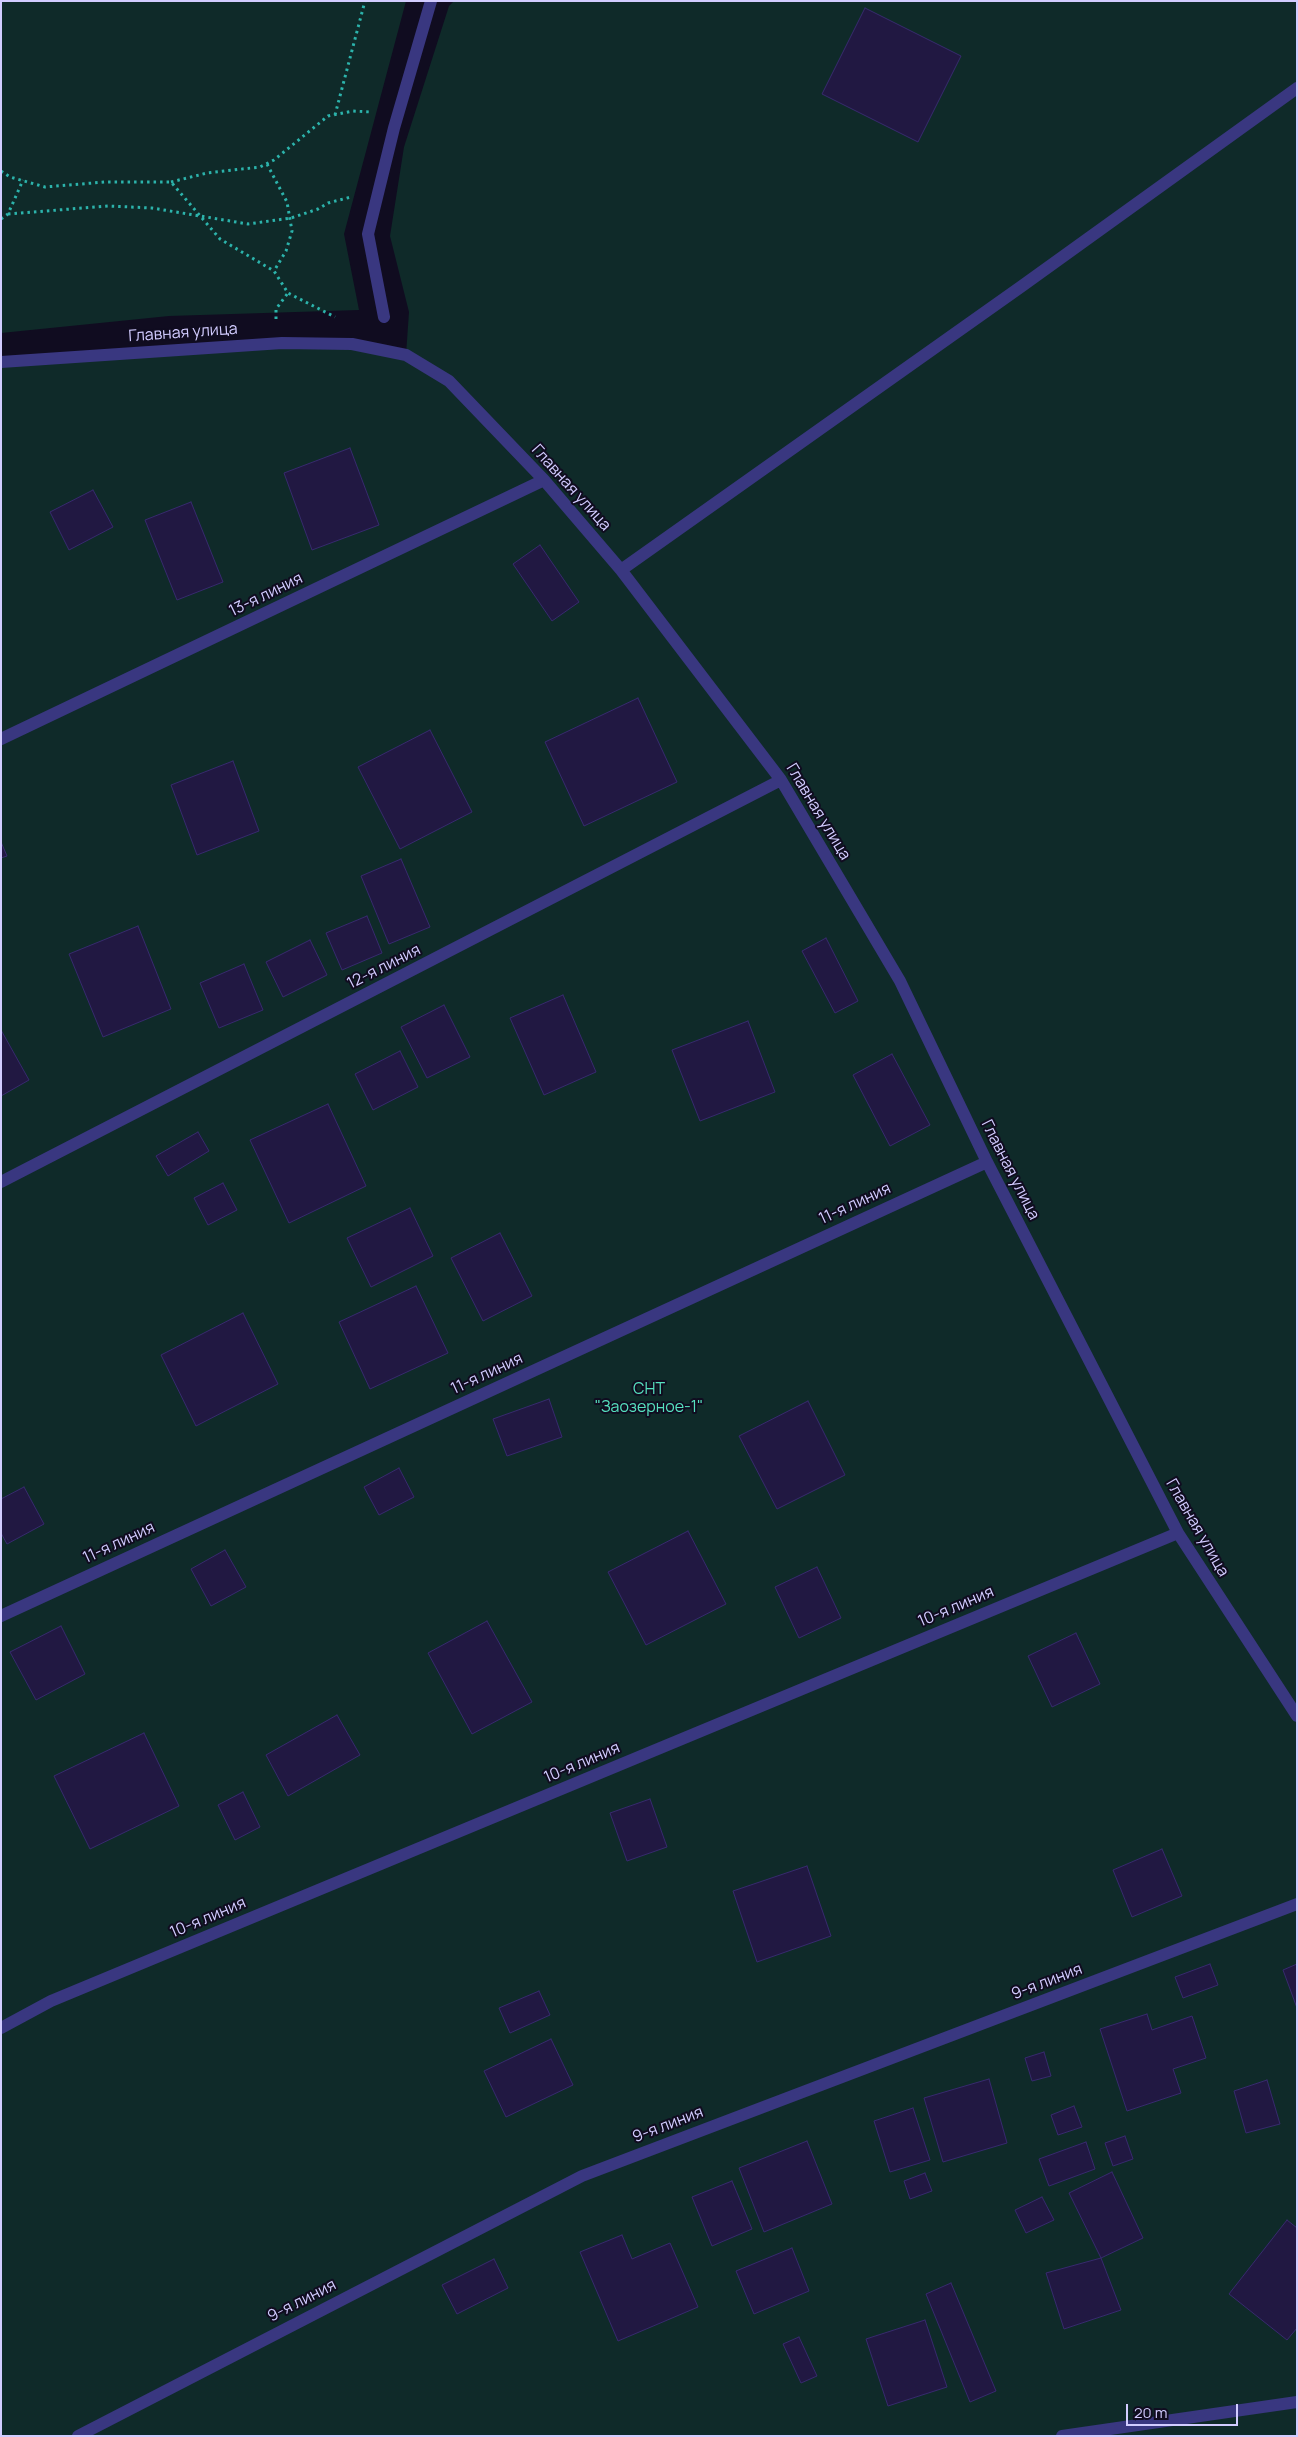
<!DOCTYPE html>
<html>
<head>
<meta charset="utf-8">
<style>
	body { margin:0 }
	#map { position:relative; width:1298px; height:2437px; overflow:hidden; background:#100c20; font-family:Manrope,sans-serif }
	canvas { display:block }
	.frame { position:absolute; inset:0; border:2px solid #d2ccff; pointer-events:none }
	.scale { position:absolute; left:1126px; top:2404px; width:112px; height:22px; box-sizing:border-box; border:2px solid #d2ccff; border-top:0; padding-left:6px; font-size:15px; line-height:18px; white-space:nowrap; color:#d2ccff; -webkit-text-stroke:4px #100c20; paint-order:stroke }
</style>
</head>
<body>
<div id="map">
<canvas width="1298" height="2437"></canvas>
<div class="frame"></div>
<div class="scale">20 m</div>
</div>
<script>
const g = document.querySelector('canvas').getContext('2d');
g.lineJoin = 'round';
function fill(path, color) { g.fillStyle = color; g.fill(path, 'evenodd'); }
const shape = rows => new Path2D(rows.map(r => 'M' + r).join(''));
function strokePath(path, color, width, dash) { g.strokeStyle = color; g.lineWidth = width; g.lineCap = dash ? 'butt' : 'round'; g.setLineDash(dash || []); g.stroke(path); }
function write(font, color, halo, rows, align = 'center') {
  g.font = font + ' Manrope,sans-serif'; g.lineWidth = 4; g.setLineDash([]); g.textBaseline = 'middle'; g.strokeStyle = halo; g.fillStyle = color; for (const [text, x, y, turn = 0] of rows) {
    g.save(); g.translate(x, y); g.rotate((+turn || 0) * Math.PI / 180); g.textAlign = isNaN(turn) ? turn : align; if (halo) g.strokeText(text, 0, 0); g.fillText(text, 0, 0); g.restore();
  }
}
fill(shape([
	[1,1,406,1,344,234,359,310,169,316,1,333],
	[454,1,1297,1,1297,2436,1,2436,1,362,282,343,406,355,409,312,390,236,404,147,449,6]
]), '#0f2a29');
const building = shape([
	[865,8,961,56,918,142,822,94,865,8],
	[350,448,379,525,312,550,284,473,350,448],
	[93,490,113,527,69,550,50,512,93,490],
	[191,502,223,582,177,600,145,520,191,502],
	[540,545,579,602,552,621,513,564,540,545],
	[638,698,677,782,584,826,545,742,638,698],
	[430,730,472,812,400,849,358,767,430,730],
	[233,761,259,831,197,855,171,785,233,761],
	[1,842,7,856,1,858,1,842],
	[401,859,430,927,389,944,361,876,401,859],
	[367,916,382,953,342,970,326,933,367,916],
	[138,926,171,1009,103,1037,69,954,138,926],
	[826,938,858,1001,835,1013,802,951,826,938],
	[310,940,327,975,283,997,266,962,310,940],
	[244,964,263,1010,219,1028,200,983,244,964],
	[563,995,596,1072,544,1095,510,1018,563,995],
	[444,1005,470,1057,427,1078,401,1027,444,1005],
	[748,1021,775,1092,700,1121,672,1050,748,1021],
	[1,1030,29,1080,1,1096,1,1030],
	[400,1051,418,1087,373,1110,355,1074,400,1051],
	[892,1054,930,1125,890,1146,853,1075,892,1054],
	[328,1104,366,1186,289,1223,250,1140,328,1104],
	[198,1132,209,1151,168,1176,156,1156,198,1132],
	[223,1183,237,1210,208,1225,194,1198,223,1183],
	[410,1208,433,1256,371,1287,347,1238,410,1208],
	[500,1233,532,1296,483,1321,451,1258,500,1233],
	[416,1286,448,1353,370,1389,339,1322,416,1286],
	[243,1313,278,1384,196,1426,161,1355,243,1313],
	[549,1399,562,1437,507,1456,493,1419,549,1399],
	[808,1401,845,1475,777,1509,739,1436,808,1401],
	[399,1468,414,1497,379,1515,364,1487,399,1468],
	[24,1487,44,1524,7,1544,1,1533,1,1499,24,1487],
	[688,1531,726,1604,646,1645,608,1572,688,1531],
	[225,1550,246,1587,211,1606,191,1569,225,1550],
	[817,1567,841,1618,799,1638,775,1587,817,1567],
	[487,1621,532,1702,472,1734,428,1653,487,1621],
	[61,1626,85,1674,36,1700,10,1652,61,1626],
	[1076,1633,1100,1684,1052,1707,1028,1656,1076,1633],
	[337,1715,360,1755,288,1796,266,1755,337,1715],
	[144,1733,179,1806,90,1849,54,1776,144,1733],
	[243,1792,260,1827,235,1840,218,1805,243,1792],
	[650,1799,667,1847,627,1861,610,1813,650,1799],
	[1162,1849,1182,1896,1132,1917,1113,1870,1162,1849],
	[807,1866,831,1936,757,1962,733,1891,807,1866],
	[1210,1964,1218,1985,1183,1998,1175,1977,1210,1964],
	[1297,1964,1297,2008,1283,1970,1297,1964],
	[539,1991,550,2015,510,2033,499,2008,539,1991],
	[1147,2014,1152,2030,1192,2016,1206,2058,1173,2069,1181,2093,1127,2111,1100,2029,1147,2014],
	[551,2039,573,2085,506,2117,484,2071,551,2039],
	[1044,2052,1051,2076,1032,2081,1025,2058,1044,2052],
	[989,2079,1007,2143,943,2162,924,2098,989,2079],
	[1267,2080,1280,2124,1246,2133,1234,2091,1267,2080],
	[1074,2106,1082,2127,1058,2135,1051,2115,1074,2106],
	[913,2108,930,2160,890,2172,874,2121,913,2108],
	[1125,2136,1133,2159,1113,2166,1105,2143,1125,2136],
	[807,2141,832,2204,764,2232,739,2168,807,2141],
	[1086,2142,1095,2169,1049,2186,1039,2159,1086,2142],
	[1112,2172,1143,2238,1101,2258,1069,2193,1112,2172],
	[925,2173,932,2191,910,2199,904,2181,925,2173],
	[732,2181,752,2229,712,2246,692,2197,732,2181],
	[1042,2197,1054,2220,1026,2233,1015,2210,1042,2197],
	[1287,2220,1297,2228,1297,2328,1287,2340,1229,2294,1287,2220],
	[622,2235,632,2259,670,2243,698,2307,618,2341,580,2252,622,2235],
	[792,2248,809,2291,754,2314,736,2271,792,2248],
	[1101,2258,1121,2310,1064,2329,1046,2273,1101,2258],
	[494,2259,508,2288,457,2314,442,2285,494,2259],
	[951,2283,996,2391,970,2402,926,2294,951,2283],
	[925,2320,947,2387,888,2406,866,2339,925,2320],
	[799,2337,817,2376,801,2383,783,2344,799,2337]
]);
fill(building, '#211842');
strokePath(building, '#372a6e', 1);
strokePath(shape([
	[335,115,365,1],
	[267,164,287,202,292,231,286,251,274,271],
	[1,171,10,177,45,187,105,182,171,182,220,239,274,271,288,293,335,317],
	[171,182,207,173,260,167,274,160,328,116,353,111,371,112],
	[8,214,108,206,152,208,248,224,291,218,318,209,328,203,351,197],
	[1,219,8,214,23,180],
	[276,319,276,309,288,293]
]), '#2cb3ab', 3, [2.5, 4]);
strokePath(shape([
	[384,317,368,234,394,128,431,1],
	[1,362,282,343,352,344,406,355,449,381,544,480,621,570,781,780,900,981,987,1162,1178,1533,1297,1716],
	[621,570,1022,286,1297,88],
	[1,739,544,480],
	[1,1182,781,780],
	[1,1616,987,1162],
	[1,2028,51,2001,1178,1533],
	[78,2436,582,2176,1297,1904],
	[1062,2436,1297,2402]
]), '#393780', 12);
write('16px', '#d2ccff', '#100c20', [
	["Главная улица",183,333,-4],
	["Главная улица",571,488,48],
	["13-я линия",266,595,-26],
	["Главная улица",818,812,59],
	["12-я линия",384,967,-27],
	["Главная улица",1010,1170,63],
	["11-я линия",855,1204,-25],
	["11-я линия",487,1374,-25],
	["Главная улица",1197,1528,60],
	["11-я линия",119,1543,-25],
	["10-я линия",956,1607,-23],
	["10-я линия",582,1763,-23],
	["10-я линия",208,1918,-23],
	["9-я линия",1047,1982,-21],
	["9-я линия",668,2125,-21],
	["9-я линия",302,2301,-27]
]);
write('16px', '#56e0be', '#100c20', [
	["СНТ",649,1390],
	["\"Заозерное-1\"",649,1408]
]);
</script>
</body>
</html>
